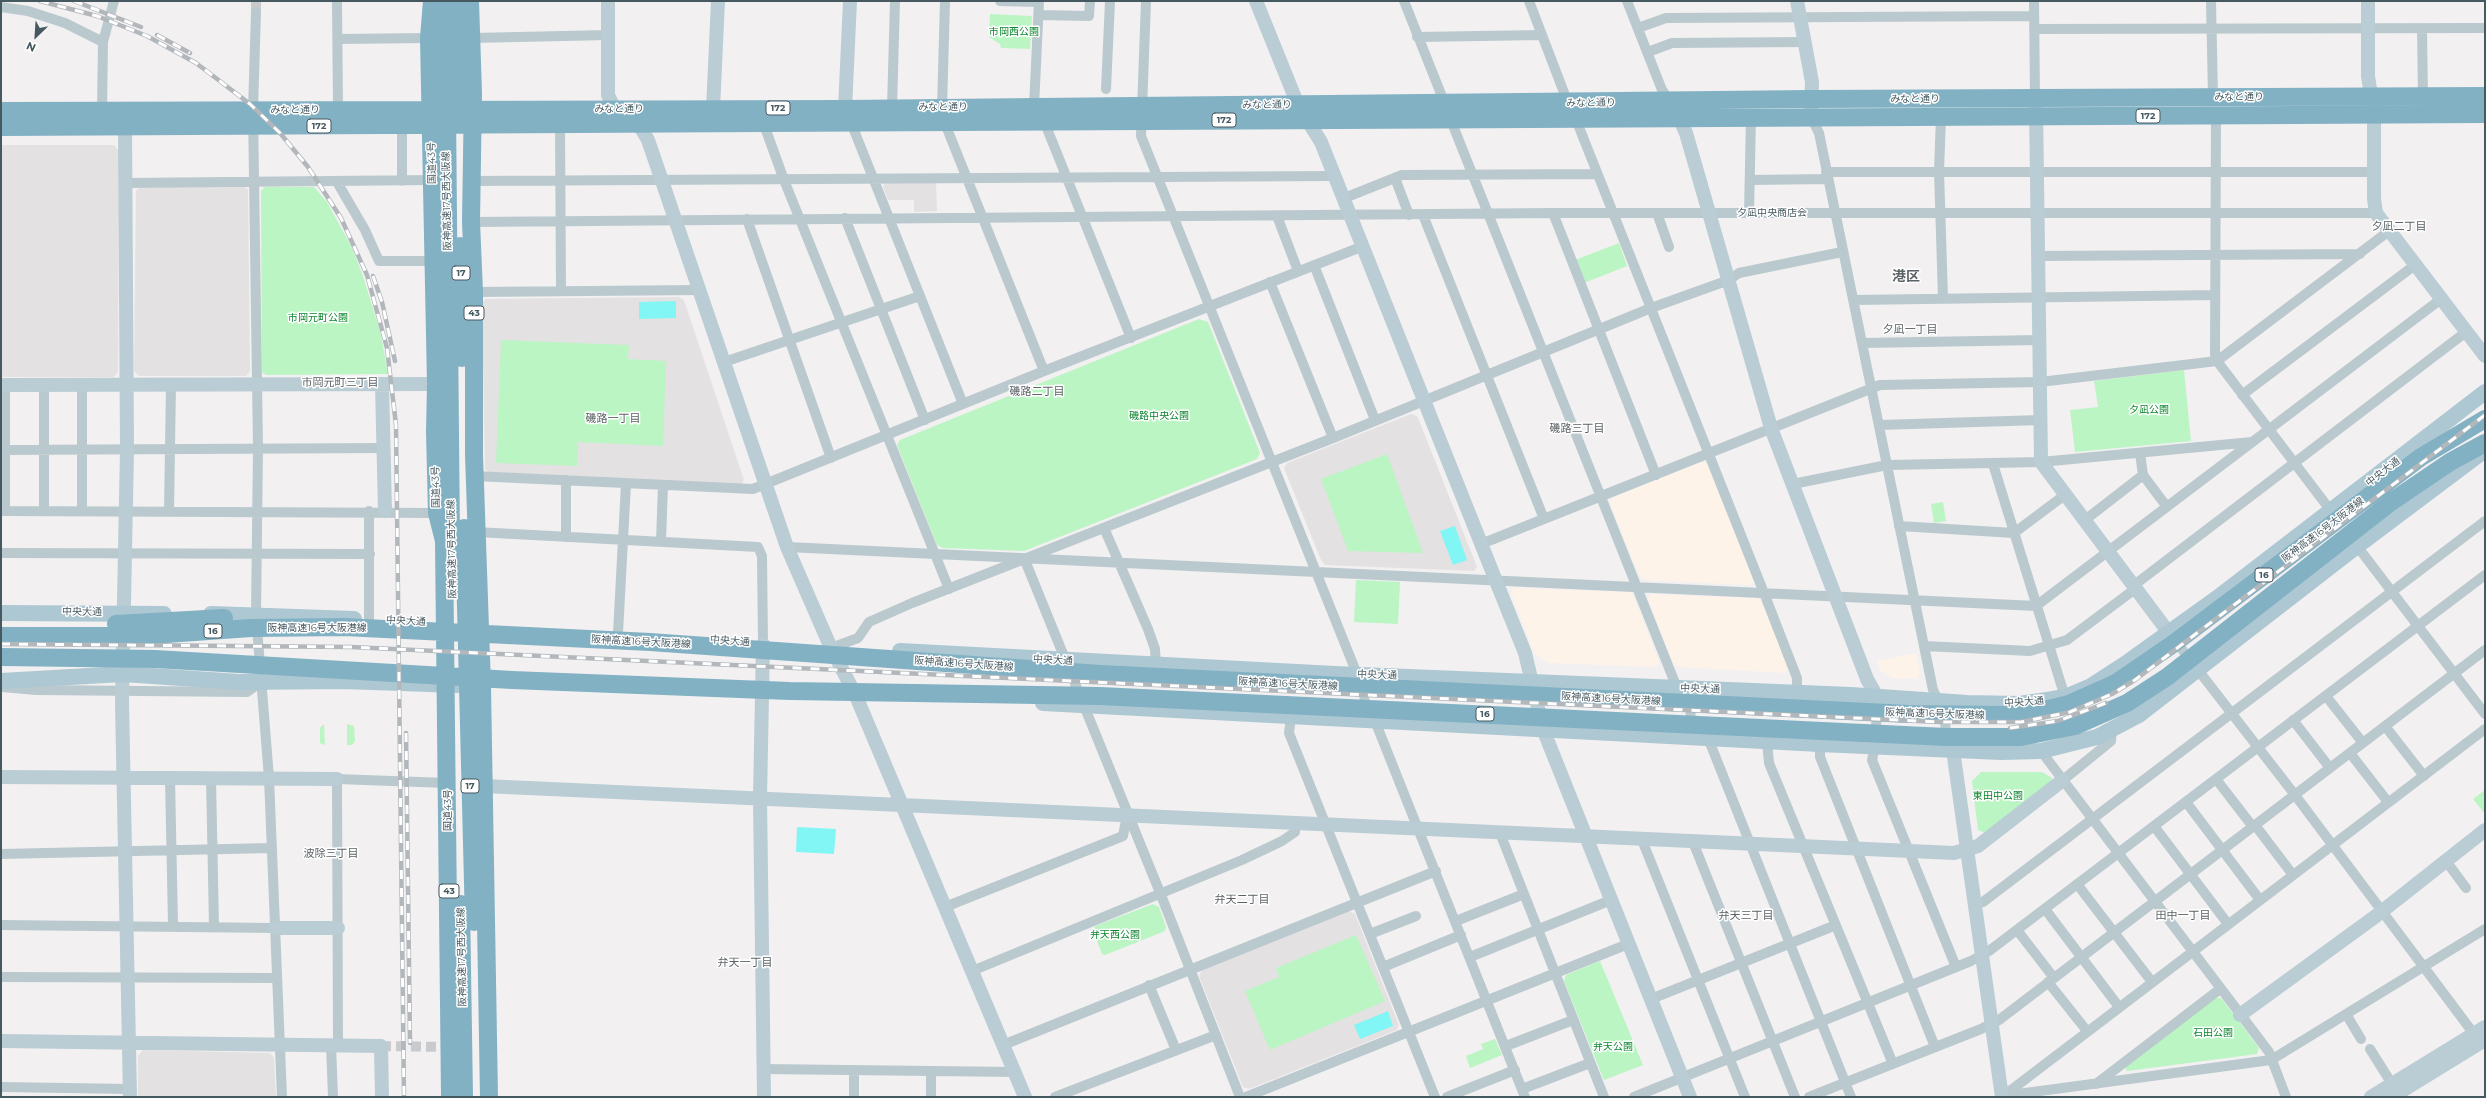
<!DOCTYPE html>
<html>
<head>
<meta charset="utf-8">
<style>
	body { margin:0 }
	#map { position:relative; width:2486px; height:1098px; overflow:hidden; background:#f3f0f1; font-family:Montserrat,sans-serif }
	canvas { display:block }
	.frame { position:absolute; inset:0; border:2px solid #465960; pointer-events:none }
	.north { position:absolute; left:16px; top:16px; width:40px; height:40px; -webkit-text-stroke:3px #fff; paint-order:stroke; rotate:205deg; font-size:11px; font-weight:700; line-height:16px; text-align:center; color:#465960 }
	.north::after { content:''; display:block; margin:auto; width:14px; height:18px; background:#465960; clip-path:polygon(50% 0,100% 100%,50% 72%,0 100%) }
</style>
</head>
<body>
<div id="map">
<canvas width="2486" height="1098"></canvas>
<div class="frame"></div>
<div class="north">N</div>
</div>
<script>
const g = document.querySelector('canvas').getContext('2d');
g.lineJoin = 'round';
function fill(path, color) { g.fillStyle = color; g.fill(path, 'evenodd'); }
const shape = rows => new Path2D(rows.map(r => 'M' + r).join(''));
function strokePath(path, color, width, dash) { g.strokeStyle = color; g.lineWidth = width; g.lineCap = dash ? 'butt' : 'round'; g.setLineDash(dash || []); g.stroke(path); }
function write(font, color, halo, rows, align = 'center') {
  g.font = font + ' Montserrat,"Noto Sans JP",sans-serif'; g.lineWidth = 3; g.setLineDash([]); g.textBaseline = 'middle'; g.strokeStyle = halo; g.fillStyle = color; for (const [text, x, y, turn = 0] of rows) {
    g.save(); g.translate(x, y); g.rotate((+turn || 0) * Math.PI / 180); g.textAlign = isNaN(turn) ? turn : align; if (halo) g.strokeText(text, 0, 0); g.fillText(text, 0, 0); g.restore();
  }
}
fill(shape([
	[1701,462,1707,464,1754,581,1750,585,1645,580,1640,577,1610,504,1612,498],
	[1514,588,1629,592,1633,595,1659,662,1657,667,1548,663,1535,654,1511,593],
	[1651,594,1756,598,1761,601,1789,668,1785,673,1679,667,1674,665,1648,599],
	[1916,653,1920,673,1916,679,1893,678,1880,670,1877,661]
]), '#fef3e9');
fill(shape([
	[1,145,114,145,119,151,118,372,114,377,1,377],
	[936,182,937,211,914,212,914,200,888,200,883,187,885,183],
	[141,186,245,187,248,190,250,371,246,376,139,376,134,371,136,191],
	[679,297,684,300,744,480,741,485,488,472,485,469,482,303,485,299],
	[1411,414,1417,416,1420,423,1477,567,1474,571,1325,565,1321,560,1284,468,1287,463],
	[1349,911,1355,914,1399,1025,1397,1030,1249,1089,1243,1087,1199,976,1202,970],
	[143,1050,270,1053,274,1058,276,1097,138,1097,138,1056]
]), '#e4e1e3');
fill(shape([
	[990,14,1032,16,1030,49,1001,48,1000,44,989,37],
	[265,187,314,187,327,202,352,248,363,276,381,335,388,374,266,375,262,372,261,191],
	[1619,243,1627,266,1584,283,1575,260],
	[1199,319,1208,322,1260,453,1257,459,1024,551,943,548,937,545,897,445,900,440],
	[501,340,629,345,628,359,666,361,663,446,578,442,577,466,496,463],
	[2184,370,2191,441,2075,452,2070,410,2098,407,2094,381],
	[1387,454,1423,553,1348,551,1321,479],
	[1943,502,1946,521,1934,523,1931,504],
	[1356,580,1400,582,1398,624,1354,622],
	[324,724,325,745,320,743,320,728],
	[347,724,354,726,355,741,352,745,347,745],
	[1981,772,2042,772,2052,778,2051,784,1985,833,1978,830,1972,781],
	[2485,790,2485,814,2473,799],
	[1153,904,1159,907,1166,927,1165,931,1105,955,1102,954,1093,931,1095,926],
	[1356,935,1385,1001,1270,1050,1245,991,1279,977,1276,968],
	[1600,961,1643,1065,1604,1080,1564,981,1566,975],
	[2215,998,2221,998,2259,1048,2257,1054,2127,1071,2124,1066],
	[1495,1039,1502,1055,1470,1068,1466,1056,1483,1049,1481,1044]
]), '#baf5c3');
fill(shape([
	[676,301,676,318,639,319,639,302],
	[1455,526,1467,560,1453,565,1440,531],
	[797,827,836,829,834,854,796,852],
	[1388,1011,1393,1026,1360,1039,1354,1025]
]), '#82f6f4');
strokePath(shape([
	[256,12,256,1],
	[381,1046,451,1047]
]), '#c8cacd', 10, [10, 5]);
strokePath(shape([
	[337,1,338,110],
	[945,1,942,108,944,121,1044,371],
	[1000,1,1039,2],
	[1146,1,1141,136,1357,674,1365,685,1364,710,1375,721,1525,1097],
	[1404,1,1445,104],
	[1529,1,1568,103],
	[1627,1,1662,90,1671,102],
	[2034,1,2035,98],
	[2211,1,2213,97],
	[1,7,28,11,65,23,103,42],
	[256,12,253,110,258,448,256,615,269,778,282,1097],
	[1039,15,1089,16,1090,1],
	[1638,28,1666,18,2034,16],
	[2034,29,2485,28],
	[2422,29,2423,97],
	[1417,37,1542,35],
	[472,38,609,35],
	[338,39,429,38],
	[1648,52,1672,43,1805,42],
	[1106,89,1110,1],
	[1034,107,1039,1],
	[892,108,895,1],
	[102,111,103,42,114,1],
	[2216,115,2215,354,2217,361,2334,515],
	[1575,117,1764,593,1797,678,1797,693],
	[1811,117,1819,133,1933,690,1944,713,1947,741],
	[1941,117,1939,171,1943,298],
	[1450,118,1677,688,1690,700,1691,725,1708,738,1851,1097],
	[850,120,963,404],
	[1044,121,1131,338],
	[763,122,784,180,949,589],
	[560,124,561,291],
	[1826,172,2374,172],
	[1395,178,1409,215],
	[1750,180,1828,179],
	[402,181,402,126],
	[471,181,1333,176],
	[337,182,365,230,379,261,433,261],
	[126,183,432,180],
	[1342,199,1402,175,1596,174],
	[1553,213,1656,475],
	[1657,213,1669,247],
	[1749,213,1751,117],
	[1423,215,1544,519],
	[1277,216,1298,271],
	[845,218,925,420],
	[747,219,831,458],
	[471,222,1553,213,2376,213],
	[2039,256,2360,254],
	[1314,265,1375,420],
	[1270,282,1333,438],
	[474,292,700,290],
	[1853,300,2215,295],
	[1862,343,2040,340],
	[724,362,920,296],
	[5,385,5,511],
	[82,385,82,510],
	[2242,395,2415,265],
	[1879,425,2041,420],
	[1,450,385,448],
	[2140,453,2143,475,2167,507],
	[1993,464,2065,697],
	[474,476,753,489,1044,371,1361,247],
	[566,480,566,537],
	[1793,484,1887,465,2041,462,2252,442],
	[1,511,437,513],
	[44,511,44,385],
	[169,511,171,384],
	[2085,520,2143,475],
	[1899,526,2014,533,2066,494],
	[1104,528,1148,629,1155,649,1156,665],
	[476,532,758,547,762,556,763,644],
	[661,541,663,485],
	[2354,542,2485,714],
	[1481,544,1880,385,2040,382,2217,361,2389,231],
	[787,547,2036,606,2441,299],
	[1,553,370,554],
	[1024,558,1161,895,1240,1097],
	[2133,586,2466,332],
	[369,620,369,511],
	[618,633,626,484],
	[2174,639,2295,795,2474,1034],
	[1924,646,2030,651,2067,640,2135,589],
	[831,648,858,638,869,622,912,603,1333,438,1651,308,1729,280,1739,273,1842,252],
	[2,687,36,690,247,692,261,682],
	[2326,696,2363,743],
	[1877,708,1875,746,1872,760,1956,967],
	[1291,717,1289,733,1435,1097],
	[2293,720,2330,768],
	[2385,726,2424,776],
	[1767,741,1769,763,1893,1064],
	[1820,744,1820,757,1935,1047],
	[2041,751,2269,1052,2286,1097],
	[2350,753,2388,802],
	[170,778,173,925],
	[211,778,214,927],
	[2216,779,2253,827],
	[2063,780,2111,741,2112,729],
	[2186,802,2260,900],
	[2255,825,2293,875],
	[2154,826,2228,924],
	[1500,833,1604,1097],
	[1642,840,1745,1097],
	[1693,842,1795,1097],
	[1,854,272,848],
	[2446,861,2466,888],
	[2077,884,2152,982],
	[1975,904,1983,902,2485,521],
	[945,907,1123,836,1127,815],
	[2045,909,2119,1007],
	[1456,921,1524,894],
	[1,925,275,928],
	[2017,930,2054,978],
	[1370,934,1416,916],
	[1470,957,1611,900],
	[1383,967,1461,935],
	[972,971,1242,860,1282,841,1295,832,1296,823],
	[1,977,277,978],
	[2048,982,2087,1031],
	[1149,985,1176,1050],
	[1651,999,1836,925],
	[2346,1014,2361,1039],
	[338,1044,337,779,447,783],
	[331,1045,333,1097],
	[1003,1045,1436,871],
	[1506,1046,1573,1020],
	[2370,1049,2392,1084],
	[764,1069,1015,1072],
	[854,1070,854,1097],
	[931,1071,931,1097],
	[2096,1084,2220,989],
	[1,1087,130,1089],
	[1522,1089,1590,1063],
	[2003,1096,2271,1060,2485,929],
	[1055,1097,1216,1035],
	[1246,1097,1628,944],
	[1447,1097,1515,1070],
	[1634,1097,1971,961,1989,951,2485,575],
	[1809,1097,1981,1029,1999,1020,2485,650],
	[2002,1097,2485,729]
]), '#bac9ce', 10);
strokePath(shape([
	[608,1,608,95,615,110,638,123,648,140,787,547,831,648,856,696,1025,1097],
	[1256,1,1298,105,1321,142,1496,581,1525,653,1543,729,1690,1097],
	[1797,1,1812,82,1811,109],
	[2368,1,2368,76,2374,115,2374,199,2376,213,2485,356],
	[2036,107,2041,462,2169,633],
	[713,109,718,1],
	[845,109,850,1],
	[1676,111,1686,133,1771,428,1867,679,1877,697],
	[125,126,127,449,122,703,130,1097],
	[382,384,385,511],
	[1,385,436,384],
	[763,644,760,798,764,1097],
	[1953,750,2002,1097],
	[1,777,337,779],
	[484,786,1954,853,1978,846,2063,780],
	[275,928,338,928],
	[2240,1015,2376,916,2485,830],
	[1,1041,381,1046,382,1097],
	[2371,1097,2485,1027],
	[2392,1097,2485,1040]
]), '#baccd4', 14);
strokePath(shape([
	[1,613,164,614],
	[211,614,354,619],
	[900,651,1335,674,1851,695,1967,703,2019,704,2047,700,2065,697,2091,686,2125,664,2217,598,2485,392],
	[1,681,123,674,239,682,343,681,458,685],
	[1043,703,1820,744,2001,752,2041,751,2097,737,2139,715,2348,553,2485,450]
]), '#adc8d2', 16);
strokePath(shape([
	[432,1,429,38,436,384,435,432,437,513,444,541,450,1097],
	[446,1,451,542],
	[458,1,459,120],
	[470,1,473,93,471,222,474,292,474,455,482,686,489,1097],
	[1,111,845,109,1811,99,2485,96],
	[1,127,2485,114],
	[460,246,462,358],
	[464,528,474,922],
	[116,624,224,618],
	[1,636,138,636,251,628,344,627,650,642,1100,674,1908,714,2004,715,2040,711,2069,704,2116,683,2173,644,2421,457,2485,419],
	[1,657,155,659,512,680,790,691,1100,696,1946,737,2021,737,2075,726,2127,703,2167,677,2391,502,2450,462,2485,443],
	[461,904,464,1097]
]), '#82b1c4', 18);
const rail = shape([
	[40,1,97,16,147,36,196,63,250,104,280,133,308,167,341,218,367,275,387,348,396,425,404,1097],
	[74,1,141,27],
	[157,35,190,53],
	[373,276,382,302,395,361],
	[1,644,351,647,1940,722,2021,722,2070,712,2112,694,2135,680,2485,415],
	[2010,728,2058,721,2106,703],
	[406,733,410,1043]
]);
strokePath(rail, '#b1b7bb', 4.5);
strokePath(rail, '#fff', 3, [9]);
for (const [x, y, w] of [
	[778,108,24],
	[2148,116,24],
	[1224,120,24],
	[319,126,24],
	[461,273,18],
	[474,313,20],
	[2264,575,18],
	[213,631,18],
	[1485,714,18],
	[470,786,18],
	[449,891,20]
]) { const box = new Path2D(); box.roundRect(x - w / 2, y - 7, w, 14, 3); g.fillStyle = '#fff'; g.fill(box); strokePath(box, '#465960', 1); }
write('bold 9px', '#465960', null, [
	["172",778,108],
	["172",2148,116],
	["172",1224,120],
	["172",319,126],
	["17",461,273],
	["43",474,313],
	["16",2264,575],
	["16",213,631],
	["16",1485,714],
	["17",470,786],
	["43",449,891]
]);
write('10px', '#0c852e', '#fff', [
	["市岡西公園",1014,32],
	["市岡元町公園",318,318],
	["夕凪公園",2149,410],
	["磯路中央公園",1159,416],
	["東田中公園",1998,796],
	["弁天西公園",1115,935],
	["石田公園",2213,1033],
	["弁天公園",1613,1047]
]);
write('10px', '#465960', '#fff', [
	["みなと通り",2239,97],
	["みなと通り",1915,99],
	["みなと通り",1591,103,-1],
	["みなと通り",1267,105,-1],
	["みなと通り",943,107],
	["みなと通り",619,109],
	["みなと通り",295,110],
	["国道43号",432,163,-91],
	["阪神高速17号西大阪線",447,201,-91],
	["夕凪中央商店会",1772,213],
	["中央大通",2383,472,-38],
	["国道43号",436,487,-91],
	["阪神高速16号大阪港線",2323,530,-37],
	["阪神高速17号西大阪線",452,549,-91],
	["中央大通",82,612,1],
	["中央大通",406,621,3],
	["阪神高速16号大阪港線",317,628],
	["中央大通",730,641,4],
	["阪神高速16号大阪港線",641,642,3],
	["中央大通",1053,660,3],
	["阪神高速16号大阪港線",964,664,4],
	["中央大通",1377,675,2],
	["阪神高速16号大阪港線",1288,684,3],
	["中央大通",1700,689,2],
	["阪神高速16号大阪港線",1611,699,3],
	["中央大通",2024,702,-4],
	["阪神高速16号大阪港線",1935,714,2],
	["国道43号",448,810,-90],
	["阪神高速17号西大阪線",462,957,-91]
]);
write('11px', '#5c6366', '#fff', [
	["夕凪二丁目",2399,227],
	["夕凪一丁目",1910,330],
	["市岡元町三丁目",340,383],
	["磯路二丁目",1037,392],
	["磯路一丁目",613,419],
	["磯路三丁目",1577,429],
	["波除三丁目",331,854],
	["弁天二丁目",1242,900],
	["弁天三丁目",1746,916],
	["田中一丁目",2183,916],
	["弁天一丁目",745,963]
]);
write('bold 14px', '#5c6366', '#fff', [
	["港区",1906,277]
]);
</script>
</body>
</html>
